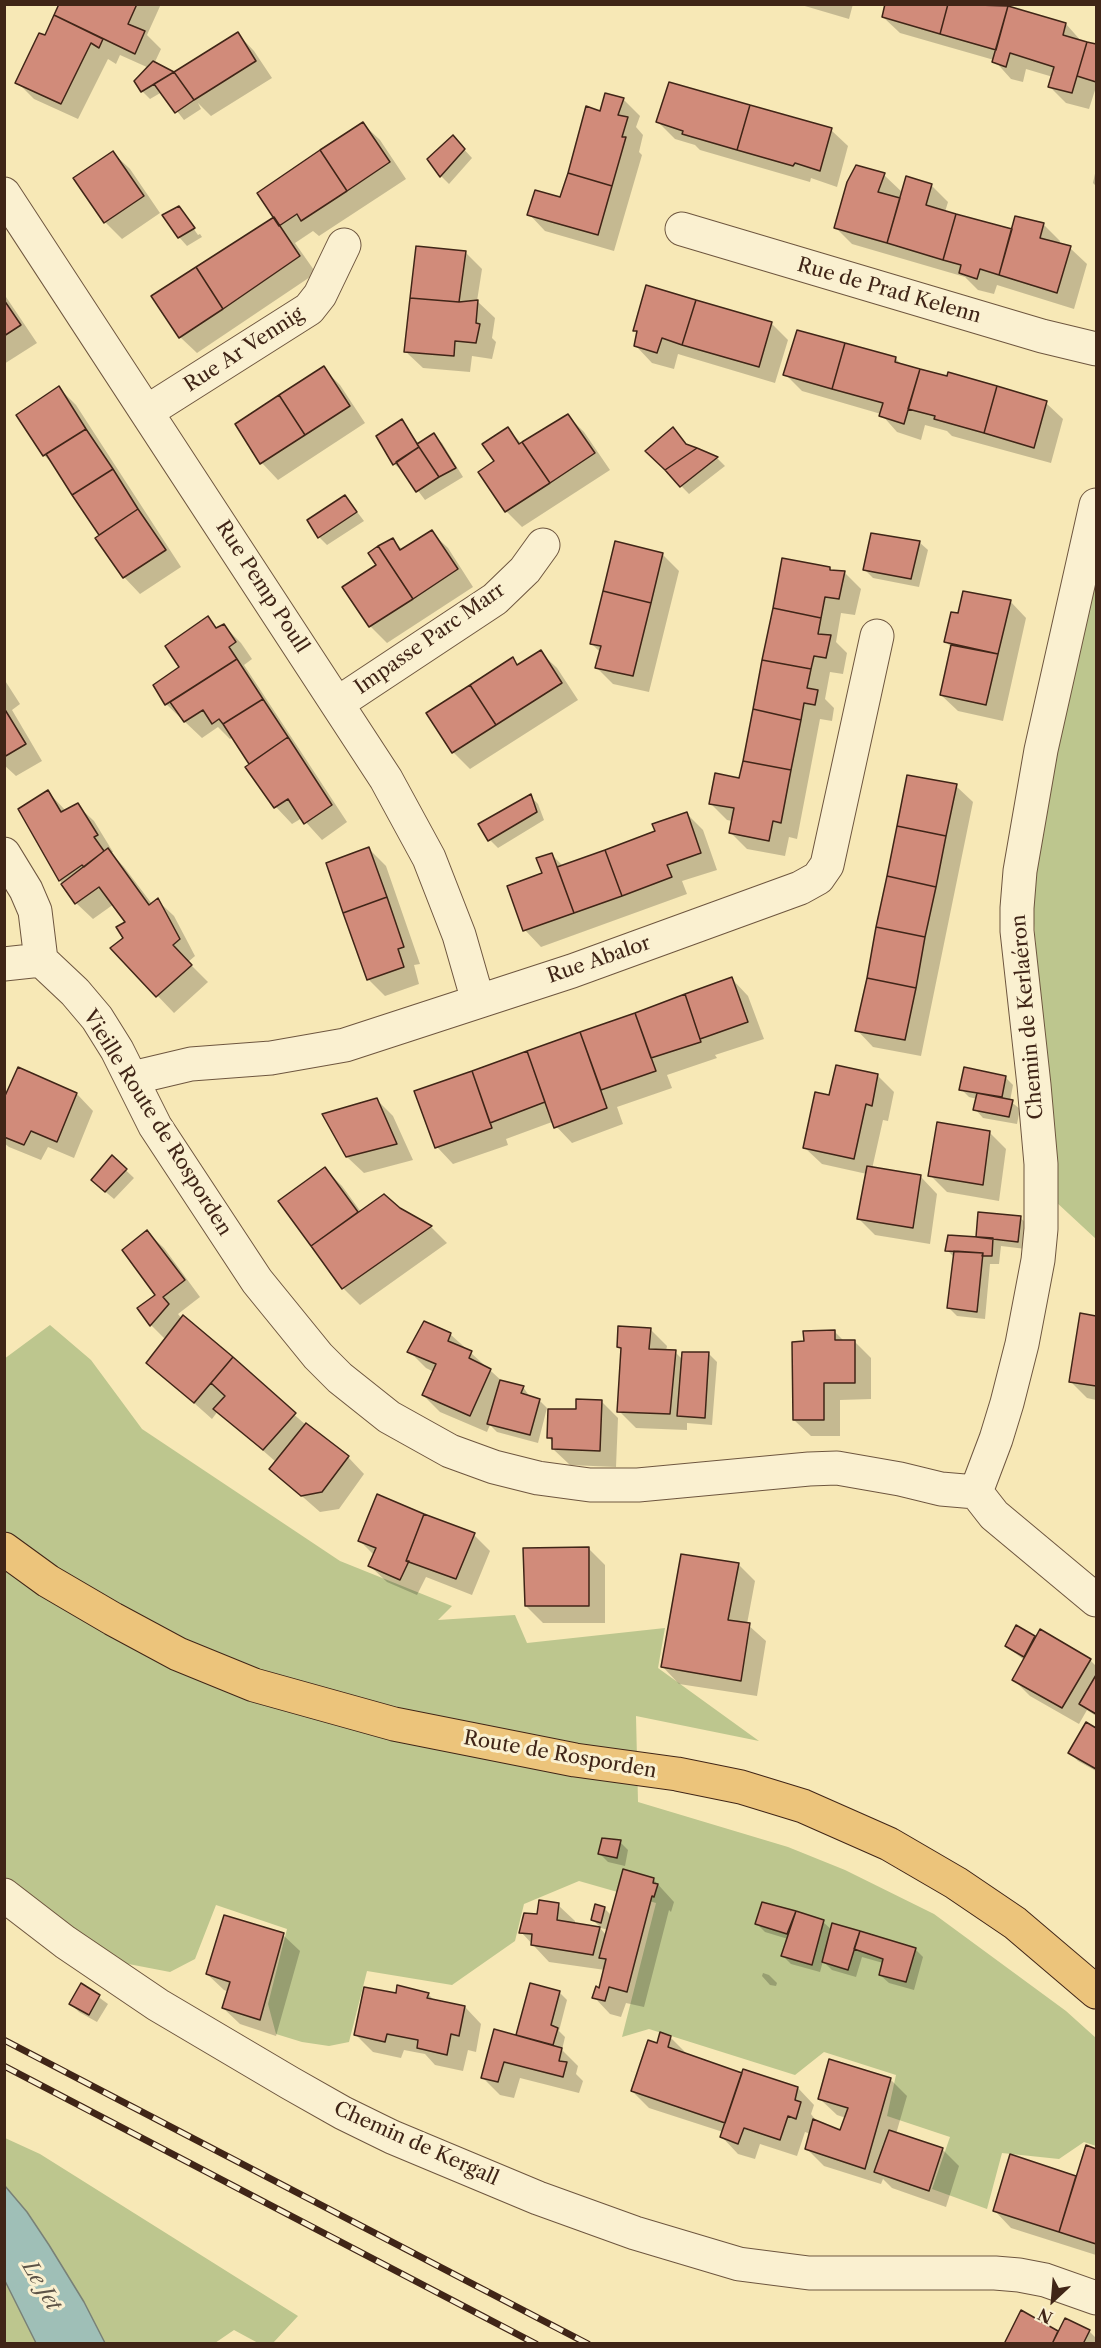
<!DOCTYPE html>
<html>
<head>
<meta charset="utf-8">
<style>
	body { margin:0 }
	#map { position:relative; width:1101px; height:2348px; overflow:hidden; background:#f7e8b6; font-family:"Libre Caslon Text",serif }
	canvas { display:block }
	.frame { position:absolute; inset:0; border:6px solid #402517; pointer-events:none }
	.north { position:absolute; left:1023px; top:2270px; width:60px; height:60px; -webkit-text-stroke:4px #faf0d0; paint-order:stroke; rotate:206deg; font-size:16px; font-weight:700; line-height:24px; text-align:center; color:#402517 }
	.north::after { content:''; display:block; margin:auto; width:21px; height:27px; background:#402517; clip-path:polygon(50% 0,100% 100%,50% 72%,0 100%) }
</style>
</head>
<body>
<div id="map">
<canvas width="1101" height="2348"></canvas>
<div class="frame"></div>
<div class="north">N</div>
</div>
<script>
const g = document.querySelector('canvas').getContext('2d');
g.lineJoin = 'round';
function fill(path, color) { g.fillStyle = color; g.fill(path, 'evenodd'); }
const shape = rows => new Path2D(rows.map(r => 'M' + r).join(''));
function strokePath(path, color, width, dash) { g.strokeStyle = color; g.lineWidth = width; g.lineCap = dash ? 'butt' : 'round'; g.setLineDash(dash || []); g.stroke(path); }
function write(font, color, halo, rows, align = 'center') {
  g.font = font + ' "Libre Caslon Text",serif'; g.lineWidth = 6; g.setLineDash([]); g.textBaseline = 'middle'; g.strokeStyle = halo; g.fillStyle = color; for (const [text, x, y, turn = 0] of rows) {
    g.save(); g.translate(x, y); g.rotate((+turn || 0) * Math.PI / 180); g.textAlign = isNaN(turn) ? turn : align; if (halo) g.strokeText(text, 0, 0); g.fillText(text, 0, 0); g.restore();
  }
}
fill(shape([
	[1096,572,1096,1239,1055,1201,1033,910,1033,839],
	[50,1325,91,1360,142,1429,340,1561,452,1606,438,1620,515,1615,527,1643,665,1628,658,1668,759,1741,636,1716,638,1802,788,1847,845,1870,934,1914,1066,2011,1096,2038,1096,2146,1084,2142,1059,2159,1002,2153,987,2209,932,2189,950,2137,887,2116,896,2075,824,2052,795,2075,649,2029,622,2037,656,1903,579,1881,524,1904,515,1941,452,1985,367,1971,349,2042,329,2046,302,2042,276,2034,268,2004,287,1929,216,1905,195,1959,170,1972,118,1962,5,1909,4,1359],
	[5,2138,40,2154,298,2316,273,2343,258,2343,234,2330,215,2343,5,2344]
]), '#bdc68e');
const water = shape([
	[5,2186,27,2212,49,2245,84,2302,105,2343,36,2343,5,2281,5,2186]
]);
fill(water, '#9fbfb7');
strokePath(water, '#798177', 1.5);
fill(shape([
	[61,4,161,4,147,35,161,49,154,64,174,73,238,34,254,51,272,78,211,116,198,103,201,109,184,120,162,92,150,99,142,91,149,68,120,55,116,64,108,59,78,119,34,99,17,82,50,29],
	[798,4,853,4,849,19],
	[887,4,998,4,1066,24,1082,42,1096,46,1096,87,1089,109,1066,103,1050,87,1053,77,1026,69,1023,82,1011,79,994,60,900,33,883,17],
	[623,99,640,116,636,127,643,135,639,152,642,155,614,251,545,231,529,214,561,199,601,112],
	[658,122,831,130,848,146,837,187,811,178,810,182,700,150,695,145,675,139],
	[363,124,380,140,406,179,319,236,313,231,295,243,316,273,197,353,180,337,276,217],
	[461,146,472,158,449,184,441,176],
	[113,153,130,169,160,213,122,239,105,222],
	[1096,169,1096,186,1093,183],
	[884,175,903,193,931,185,948,202,945,212,1013,231,1043,224,1060,241,1059,245,1070,248,1087,264,1074,309,997,285,994,294,978,290,965,277,852,244,836,228],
	[178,207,185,214,183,214,198,235,200,234,202,237,187,246,179,237],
	[465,252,482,269,477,301,495,318,492,338,496,342,492,359,472,356,470,372,423,368,406,352],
	[4,294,37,343,4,364],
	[771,323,788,340,775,383,678,354,674,369,652,363,636,346,638,334,634,330],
	[895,358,903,366,1046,403,1063,419,1051,463,952,436,947,431,925,425,921,440,897,432,881,414,802,391,785,374],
	[323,368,340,385,365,423,278,480,262,463,237,424],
	[59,388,76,405,181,567,140,594,124,577,74,494,56,468,44,455],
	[568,416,584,432,610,470,522,527,506,511,496,461,508,429,522,444],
	[401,421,419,444,434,435,442,443,463,477,425,500,403,471,394,464],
	[673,429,688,447,717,458,725,466,689,494,647,451],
	[345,496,364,521,327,545,319,537],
	[431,532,448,548,473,587,387,643,370,626,344,588,378,566,392,539,403,550],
	[919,542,928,550,919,587,873,578,865,570],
	[662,554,679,571,649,692,613,684,597,668,601,653,592,644],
	[830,569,833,572,845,573,861,589,855,615,841,613,836,642,847,653,843,674,830,672,825,699,834,708,832,721,820,719,797,839,789,837,785,856,747,849,730,832,732,821,727,820,711,804,741,779],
	[1010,601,1026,618,1003,721,958,711,941,695,952,648,946,642,960,614],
	[208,618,218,629,224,626,241,643,252,659,244,665,347,822,322,840,302,818,292,824,276,807,247,767,251,764,233,737,230,739,218,727,202,738,166,704,181,667],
	[540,652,557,668,578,700,470,769,453,752,512,659,519,666],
	[4,679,20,704,12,710,42,761,16,776,4,765],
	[956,786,973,802,921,1056,873,1047,857,1030],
	[48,792,66,811,77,805,94,821,113,852,111,853,124,867,152,904,157,900,174,916,195,956,188,962,208,982,174,1013,112,948,125,939,127,923,114,904,93,919,76,903,60,881,20,809],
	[530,796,538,804,544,820,498,848,490,840],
	[687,814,703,830,717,870,682,881,687,894,541,947,525,930,551,854,563,866,657,832],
	[369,849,386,866,420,964,414,965,419,984,385,996,368,979],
	[732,979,748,996,764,1039,715,1055,717,1058,667,1075,672,1088,617,1107,623,1124,572,1143,552,1122,506,1139,508,1145,453,1164,437,1147,416,1092],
	[877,1075,894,1092,888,1121,883,1120,872,1169,921,1177,937,1194,930,1244,875,1235,858,1218,867,1174,822,1164,805,1148,830,1096],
	[1005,1077,1013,1085,1010,1101,1020,1109,1017,1124,983,1118,975,1109,977,1099,969,1097,961,1089],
	[77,1094,93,1111,74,1158,48,1147,41,1160,9,1147,4,1143,4,1102],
	[376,1099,393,1116,413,1160,364,1173,347,1157],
	[989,1132,1006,1149,999,1201,947,1192,930,1175],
	[112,1157,134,1178,114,1199,101,1188],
	[325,1169,342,1186,361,1212,399,1209,431,1227,447,1243,360,1305,343,1288,281,1201],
	[1020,1217,1028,1226,1026,1249,1001,1246,999,1264,990,1264,985,1319,957,1316,949,1308,955,1258,947,1250],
	[147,1232,164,1248,200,1297,178,1314,182,1319,183,1318,306,1425,348,1457,364,1474,339,1509,320,1512,271,1469,276,1462,218,1411,212,1419,148,1362,166,1340,151,1325,157,1295],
	[1081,1314,1096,1317,1096,1400,1087,1398,1070,1381],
	[650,1329,667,1346,666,1351,675,1352,683,1360,709,1354,717,1362,712,1425,687,1423,687,1430,636,1428,619,1411,622,1350,618,1346],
	[834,1331,844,1341,854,1341,871,1358,871,1399,840,1400,840,1436,811,1436,794,1420,806,1343],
	[450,1334,503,1382,523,1387,530,1397,539,1400,547,1408,538,1443,497,1432,490,1425,487,1432,440,1412,423,1395,434,1372,426,1368,409,1351],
	[601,1401,618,1418,616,1467,570,1465,553,1449,554,1443,548,1437,578,1411],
	[474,1535,490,1551,472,1595,426,1577,417,1595,387,1582,370,1566,374,1555,359,1540],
	[588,1548,605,1565,605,1623,543,1623,526,1606],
	[738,1564,755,1581,747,1624,766,1641,757,1696,679,1684,663,1667],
	[1017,1627,1036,1639,1040,1631,1090,1660,1096,1666,1096,1716,1087,1710,1079,1724,1030,1696,1013,1679,1024,1660,1006,1646],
	[1087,1724,1096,1729,1096,1771,1078,1761,1070,1753],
	[620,1842,628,1850,625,1866,608,1862,600,1854],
	[653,1879,674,1902,671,1912,669,1910,644,2007,626,2003,621,2017,610,2014,594,1997,600,1990,605,1970,549,1962,521,1932,539,1916,558,1905,575,1921,575,1924,600,1928,607,1936,608,1930,601,1928,593,1920,604,1908,612,1916],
	[763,1904,823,1922,832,1930,915,1949,923,1957,914,1990,889,1983,880,1975,883,1963,862,1957,856,1977,832,1970,823,1961,820,1972,791,1964,782,1955,788,1939,765,1932,757,1924],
	[283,1935,300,1951,276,2036,240,2024,223,2008,229,1992,224,1990,207,1974],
	[763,1973,769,1975,777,1983,776,1986,770,1985,762,1976],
	[82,1985,108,2004,97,2022,79,2012,71,2004],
	[559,1992,567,2000,559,2031,565,2037,562,2050,578,2066,576,2074,583,2081,579,2093,520,2078,514,2098,500,2095,483,2078,522,2038,518,2034],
	[428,1994,435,2001,465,2007,481,2024,476,2052,468,2050,463,2071,435,2065,425,2054,404,2050,401,2058,373,2052,356,2035],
	[670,2037,687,2054,743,2075,744,2071,798,2088,814,2105,811,2114,817,2122,841,2132,846,2118,837,2115,820,2099,890,2079,907,2096,896,2134,943,2150,959,2166,946,2207,892,2188,883,2179,881,2184,824,2166,807,2149,811,2134,805,2132,797,2156,760,2144,755,2159,738,2154,722,2137,723,2132,649,2108,632,2091,658,2044],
	[1087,2147,1096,2150,1096,2255,1011,2228,995,2211,1011,2156,1077,2178],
	[1022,2312,1059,2333,1089,2331,1096,2338,1096,2341,1095,2344,1006,2344]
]), '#0003');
const building = shape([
	[59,4,137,4,128,24,145,31,135,54,54,15,59,4],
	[885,4,948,4,940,34,882,17,885,4],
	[948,4,1008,6,996,50,940,34,948,4],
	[1008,6,1066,23,1063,35,1087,42,1072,93,1048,87,1054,67,1010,53,1006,67,992,62,1008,6],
	[54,15,103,39,99,48,91,43,61,104,15,83,39,33,45,35,54,15],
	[238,32,256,61,194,100,174,72,238,32],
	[1087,42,1096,44,1096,82,1077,76,1087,42],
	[153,61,174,72,141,92,134,81,153,61],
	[174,72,194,100,175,113,154,84,174,72],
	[669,82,750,105,737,150,682,134,683,131,656,122,669,82],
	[605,93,624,98,618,115,628,117,622,137,626,137,612,186,568,173,586,106,600,111,605,93],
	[750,105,832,128,820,171,795,163,793,166,737,150,750,105],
	[363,122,390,162,347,191,320,150,363,122],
	[453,135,465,149,440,177,427,159,453,135],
	[320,150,347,191,301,221,297,214,279,226,257,193,320,150],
	[113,151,144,196,104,223,73,178,113,151],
	[856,165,885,173,878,192,900,198,887,243,834,228,847,182,856,165],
	[568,173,612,186,598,235,527,215,535,190,560,197,568,173],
	[906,176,932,184,926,205,956,214,943,260,887,243,906,176],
	[179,206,195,228,178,238,162,215,179,206],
	[956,214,1012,229,999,275,980,269,977,279,959,273,961,265,943,260,956,214],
	[1015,216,1044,223,1040,238,1071,246,1057,293,999,275,1015,216],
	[274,217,300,256,223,309,196,267,274,217],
	[416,246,466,251,459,302,410,298,416,246],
	[196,267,223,309,179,338,151,296,196,267],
	[646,285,696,300,682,345,662,338,657,353,634,346,637,331,633,331,646,285],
	[410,298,459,302,478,300,476,323,480,324,476,343,455,341,454,356,404,352,410,298],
	[4,300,21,325,4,336,4,300],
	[696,300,772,322,759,367,682,345,696,300],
	[797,330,845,343,832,389,783,375,797,330],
	[845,343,896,357,895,362,920,369,904,424,879,416,883,403,832,389,845,343],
	[324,366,350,406,305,435,279,395,324,366],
	[920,369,947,376,948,372,997,386,984,433,934,419,935,416,908,409,920,369],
	[59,386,86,429,43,456,16,415,59,386],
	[997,386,1047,401,1034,448,984,433,997,386],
	[279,395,305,435,260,464,235,424,279,395],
	[568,414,595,453,550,483,522,442,568,414],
	[402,419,419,447,393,465,376,436,402,419],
	[508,427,519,444,522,442,550,483,505,512,478,472,494,461,482,444,508,427],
	[673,427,686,444,697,448,665,470,645,451,673,427],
	[86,429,113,469,72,495,46,454,86,429],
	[434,433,456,468,439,477,417,444,434,433],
	[419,447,439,477,416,492,396,462,419,447],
	[697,448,718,457,680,487,665,470,697,448],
	[113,469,138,509,99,535,72,495,113,469],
	[345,495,357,512,318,538,307,520,345,495],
	[138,509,166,550,123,578,95,538,138,509],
	[432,530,458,569,413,599,378,546,393,538,400,550,432,530],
	[871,533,920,541,911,579,863,570,871,533],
	[615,541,663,553,651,603,603,591,615,541],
	[378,546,413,599,369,627,342,587,376,565,368,553,378,546],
	[782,558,830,567,830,570,845,571,839,599,825,597,821,618,773,608,782,558],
	[603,591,651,603,633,676,595,668,601,646,590,644,603,591],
	[963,591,1011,600,998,654,944,642,951,612,958,613,963,591],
	[773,608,821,618,818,634,831,635,826,658,814,656,811,669,762,660,773,608],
	[208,616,216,628,224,624,236,642,229,647,237,659,165,705,153,685,179,667,165,646,208,616],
	[951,645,998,654,986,705,940,695,951,645],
	[541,650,562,683,496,725,470,685,513,657,517,665,541,650],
	[237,659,263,699,223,724,219,719,212,724,203,710,184,722,170,702,237,659],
	[762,660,811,669,807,688,818,690,815,705,804,703,801,720,753,709,762,660],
	[470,685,496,725,452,753,426,713,470,685],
	[263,699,288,737,249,764,223,724,263,699],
	[4,708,26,744,4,757,4,708],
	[753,709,801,720,791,770,743,761,753,709],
	[288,737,332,805,304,824,288,799,274,808,245,767,288,737],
	[743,761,791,770,781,823,773,821,769,841,729,833,734,808,709,804,715,773,739,778,743,761],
	[907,775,957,784,946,836,897,826,907,775],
	[48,790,61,812,78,803,98,835,94,837,104,851,84,867,82,865,59,881,18,809,48,790],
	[531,794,537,812,488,841,478,824,531,794],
	[687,812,701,853,667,865,672,877,622,896,605,850,655,831,652,824,687,812],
	[897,826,946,836,936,887,887,876,897,826],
	[369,847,387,897,343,913,326,863,369,847],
	[108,848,149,905,158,898,180,939,173,945,192,965,156,997,110,948,123,938,116,927,125,922,99,887,75,904,61,884,108,848],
	[605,850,622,896,574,913,557,867,605,850],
	[552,853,574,913,523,931,507,886,542,873,536,858,552,853],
	[887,876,936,887,925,937,876,927,887,876],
	[387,897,404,947,398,949,404,967,367,980,343,913,387,897],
	[876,927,925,937,916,988,867,978,876,927],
	[732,977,748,1022,700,1039,685,994,732,977],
	[867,978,916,988,905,1040,855,1031,867,978],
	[685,994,701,1042,651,1058,635,1013,685,994],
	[635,1013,656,1071,601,1090,580,1032,635,1013],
	[580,1032,607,1108,554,1128,527,1051,580,1032],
	[527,1051,545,1102,490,1123,472,1071,527,1051],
	[836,1065,878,1074,872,1106,866,1104,854,1159,803,1148,815,1092,829,1095,836,1065],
	[18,1067,77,1093,57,1142,31,1131,24,1145,4,1137,4,1098,18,1067],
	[964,1067,1006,1076,1002,1097,959,1090,964,1067],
	[472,1071,492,1128,435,1148,414,1091,472,1071],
	[977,1093,1013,1100,1009,1117,973,1110,977,1093],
	[377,1098,397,1144,346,1157,322,1114,377,1098],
	[937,1122,990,1131,983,1185,928,1176,937,1122],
	[112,1155,127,1169,105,1192,91,1180,112,1155],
	[867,1166,921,1175,913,1228,857,1219,867,1166],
	[325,1167,358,1212,311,1246,278,1201,325,1167],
	[384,1194,400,1208,432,1226,342,1289,311,1246,384,1194],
	[978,1212,1021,1216,1018,1242,976,1237,978,1212],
	[147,1230,185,1280,163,1297,169,1304,150,1326,137,1308,155,1295,122,1250,147,1230],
	[948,1235,993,1238,992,1256,982,1256,983,1253,945,1251,948,1235],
	[954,1251,983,1253,977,1312,947,1308,954,1251],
	[1080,1313,1096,1316,1096,1386,1069,1382,1080,1313],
	[183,1315,233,1357,194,1403,146,1363,183,1315],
	[424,1321,451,1333,448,1341,472,1351,469,1358,491,1369,470,1416,422,1395,436,1364,407,1352,424,1321],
	[618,1326,651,1328,649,1349,676,1350,670,1414,617,1412,621,1348,617,1347,618,1326],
	[835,1330,835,1340,855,1340,855,1383,824,1383,824,1420,793,1420,792,1342,804,1341,803,1331,835,1330],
	[682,1352,709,1352,705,1418,677,1416,682,1352],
	[233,1357,296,1413,263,1450,213,1409,225,1396,211,1383,233,1357],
	[500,1380,524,1386,521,1393,540,1399,530,1435,487,1424,500,1380],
	[576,1399,602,1400,600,1451,552,1449,552,1438,547,1438,548,1409,576,1409,576,1399],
	[306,1423,349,1456,322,1492,301,1496,269,1469,306,1423],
	[377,1494,424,1514,406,1561,409,1561,400,1580,368,1566,376,1548,358,1541,377,1494],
	[424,1514,475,1533,456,1579,406,1561,424,1514],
	[589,1547,589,1606,525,1606,523,1548,589,1547],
	[681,1554,739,1563,728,1620,750,1623,741,1681,661,1667,681,1554],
	[1016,1625,1035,1636,1024,1657,1005,1646,1016,1625],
	[1040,1629,1091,1659,1062,1708,1012,1680,1040,1629],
	[1096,1675,1096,1714,1079,1704,1096,1675],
	[1086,1722,1096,1728,1096,1769,1068,1753,1086,1722],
	[602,1838,621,1840,617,1858,598,1854,602,1838],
	[623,1869,654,1878,653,1883,658,1884,654,1897,652,1896,627,1992,609,1987,605,2001,592,1998,596,1986,599,1988,606,1959,599,1958,623,1869],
	[539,1900,559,1903,557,1920,600,1927,593,1955,531,1945,532,1934,519,1933,524,1913,537,1914,539,1900],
	[762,1902,796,1911,787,1934,755,1924,762,1902],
	[595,1904,605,1907,601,1923,591,1920,595,1904],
	[796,1911,824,1920,812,1965,781,1956,796,1911],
	[224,1915,284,1933,260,2020,222,2008,230,1982,206,1974,224,1915],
	[832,1923,860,1931,848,1970,822,1962,832,1923],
	[860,1931,916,1948,906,1982,879,1975,883,1959,854,1949,860,1931],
	[81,1983,100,1995,89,2015,69,2004,81,1983],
	[530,1983,560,1991,551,2025,558,2028,553,2045,516,2035,530,1983],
	[397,1985,429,1993,427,1998,465,2006,459,2036,451,2034,447,2055,417,2048,418,2040,387,2034,385,2042,354,2035,364,1987,396,1993,397,1985],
	[494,2029,562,2048,559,2061,567,2062,563,2077,504,2062,498,2082,481,2078,494,2029],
	[660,2032,671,2036,668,2047,742,2073,725,2123,631,2091,648,2040,657,2043,660,2032],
	[829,2059,891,2078,865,2169,805,2149,813,2119,840,2130,848,2108,818,2099,829,2059],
	[743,2069,798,2087,795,2100,801,2102,796,2119,788,2116,780,2140,744,2128,738,2144,720,2137,743,2069],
	[889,2130,943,2148,929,2191,874,2172,889,2130],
	[1086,2145,1096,2149,1096,2244,1059,2232,1086,2145],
	[1010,2154,1076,2176,1059,2232,993,2211,1010,2154],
	[1021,2310,1058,2331,1052,2344,1004,2344,1021,2310],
	[1065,2318,1090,2330,1083,2344,1052,2344,1065,2318]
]);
fill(building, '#d18b7a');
strokePath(building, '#402517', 1.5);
const minor = shape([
	[4,194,386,779,429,858,459,935,478,1001],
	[682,229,1042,336,1096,349],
	[148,411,309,309,320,295,344,245],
	[338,703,495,599,525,570,543,545],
	[4,854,26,890,35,911,41,960,75,992,97,1018,117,1050,155,1126,257,1281,318,1356,340,1378,389,1417,450,1451,494,1467,538,1478,590,1485,638,1485,809,1469,837,1468,900,1479,941,1489,976,1492,994,1515,1096,1600],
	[4,964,41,960],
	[132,1078,191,1064,271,1058,345,1045,572,971,800,888,818,878,827,865,877,636],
	[976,1492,996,1439,1007,1403,1022,1344,1038,1260,1041,1229,1041,1164,1034,1085,1017,931,1017,908,1020,871,1041,750,1096,505],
	[4,1895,65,1942,158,2005,290,2083,343,2113,392,2137,538,2198,635,2233,739,2264,809,2273,995,2273,1019,2275,1045,2280,1096,2298]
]);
const major = shape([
	[4,1549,48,1581,113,1619,178,1654,254,1685,394,1724,575,1760,677,1774,741,1787,803,1806,889,1844,956,1883,1015,1923,1096,1992]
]);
strokePath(minor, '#6e563f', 35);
strokePath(major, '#402517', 35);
strokePath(minor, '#faf0d0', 33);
strokePath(major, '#ecc47b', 33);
const rail = shape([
	[4,2040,588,2344],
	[4,2066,536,2344]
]);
strokePath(rail, '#402517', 7);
strokePath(rail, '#faf0d0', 4.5, [14]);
write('20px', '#402517', '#faf0d0', [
	["Rue de Prad Kelenn",889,291,16],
	["Rue Ar Vennig",244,350,-33],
	["Rue Pemp Poull",262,587,57],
	["Impasse Parc Marr",430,639,-35],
	["Rue Abalor",599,960,-19],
	["Chemin de Kerlaéron",1028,1017,-95],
	["Vieille Route de Rosporden",157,1123,58],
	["Route de Rosporden",560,1755,10],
	["Chemin de Kergall",416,2144,24]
]);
write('italic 21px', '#5c5347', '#faf0d0', [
	["Le Jet",41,2286,59]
]);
</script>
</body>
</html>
